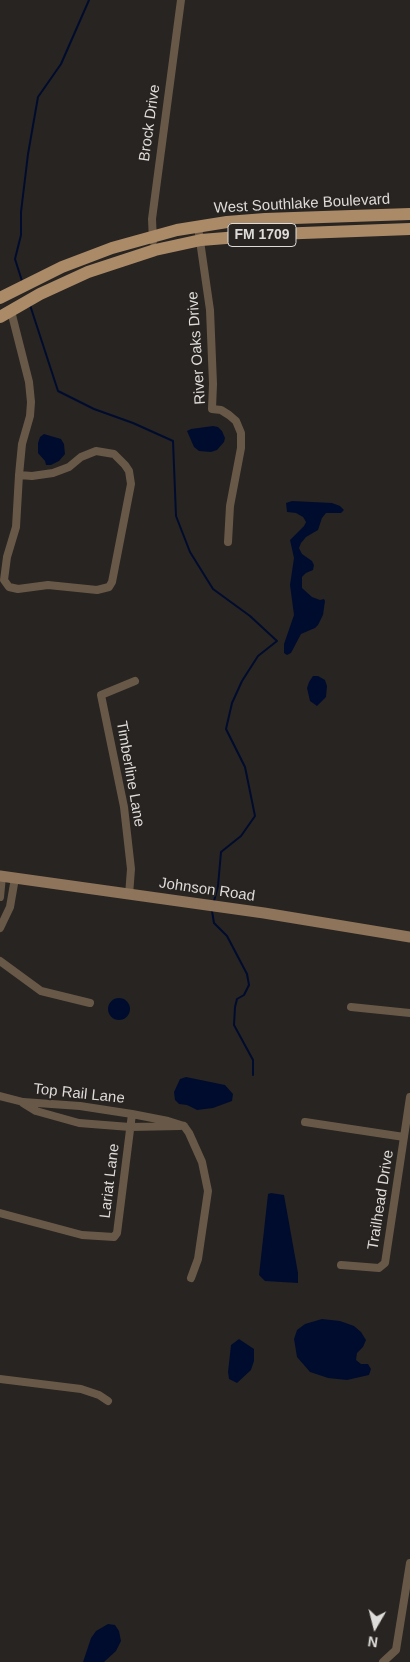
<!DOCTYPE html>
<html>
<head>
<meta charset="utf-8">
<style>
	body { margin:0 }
	#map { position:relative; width:410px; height:1662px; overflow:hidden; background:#282421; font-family:Arial,sans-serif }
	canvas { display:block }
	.north { position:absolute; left:350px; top:1602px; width:50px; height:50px; -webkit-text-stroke:4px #282421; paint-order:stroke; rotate:188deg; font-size:14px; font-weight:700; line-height:20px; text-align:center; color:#dedcda }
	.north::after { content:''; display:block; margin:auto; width:18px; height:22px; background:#dedcda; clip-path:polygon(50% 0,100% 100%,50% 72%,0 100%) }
</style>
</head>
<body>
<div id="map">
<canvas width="410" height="1662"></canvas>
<div class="north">N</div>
</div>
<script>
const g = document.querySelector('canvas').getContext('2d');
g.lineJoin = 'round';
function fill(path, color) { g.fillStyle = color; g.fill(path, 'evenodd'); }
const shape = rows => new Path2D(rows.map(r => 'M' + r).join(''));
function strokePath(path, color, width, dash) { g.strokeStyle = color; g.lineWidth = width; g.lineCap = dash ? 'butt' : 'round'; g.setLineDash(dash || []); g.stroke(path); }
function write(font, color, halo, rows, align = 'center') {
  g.font = font + ' Arial,sans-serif'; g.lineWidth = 4; g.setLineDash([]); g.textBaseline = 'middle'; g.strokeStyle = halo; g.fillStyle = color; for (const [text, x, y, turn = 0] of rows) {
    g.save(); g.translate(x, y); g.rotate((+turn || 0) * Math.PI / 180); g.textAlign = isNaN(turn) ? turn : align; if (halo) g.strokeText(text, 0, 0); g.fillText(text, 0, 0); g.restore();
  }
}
fill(shape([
	[213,426,218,427,222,431,225,438,224,442,217,450,211,452,199,451,194,447,187,431,191,429],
	[44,434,61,439,64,444,65,454,59,461,51,465,46,465,45,461,38,453,38,443,40,437],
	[292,501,332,503,340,506,344,510,341,513,326,513,322,518,318,530,306,537,301,543,299,548,302,554,312,561,314,565,313,570,306,573,302,577,302,588,312,597,320,600,324,599,325,601,323,615,318,625,315,628,301,634,291,653,287,655,284,653,284,644,294,615,290,585,294,558,290,540,304,526,306,522,303,517,296,513,287,512,286,503],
	[313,676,318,676,325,680,327,686,326,697,317,706,310,701,307,688,309,682],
	'108 1009a11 11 0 1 1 22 0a11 11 0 1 1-22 0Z',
	[186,1077,225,1085,233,1094,232,1101,213,1108,197,1110,187,1105,179,1104,175,1100,174,1092,180,1079],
	[271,1193,284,1195,298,1273,298,1283,265,1281,259,1275,268,1194],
	[322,1319,340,1321,354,1326,361,1332,366,1340,363,1347,357,1353,356,1360,361,1364,368,1364,371,1369,369,1375,347,1380,328,1378,310,1372,297,1357,294,1339,297,1330,305,1324],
	[239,1339,254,1349,254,1361,251,1370,237,1383,229,1379,228,1372,231,1345],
	[108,1624,115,1625,119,1631,121,1641,116,1651,104,1662,83,1662,91,1638,96,1631]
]), '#000c2e');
strokePath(shape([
	[22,281,15,259,21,235,21,212,28,154,38,97,61,64,89,0],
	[30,305,58,391,94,409,133,423,173,441,176,516,190,552,213,589,250,616,277,641,258,656,242,681,232,703,226,729,245,767,255,816,241,836,221,852,218,886,214,901],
	[212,911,214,923,227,936,247,974,249,985,244,995,237,999,235,1007,234,1025,253,1060,253,1075]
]), '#000c2e', 2);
strokePath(shape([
	[198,227,210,310,213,384,212,409,221,410,229,415,236,421,241,433,241,448,230,506,228,542],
	[153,241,152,219,181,0],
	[11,311,29,382,31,402,30,416,22,444,19,475,16,527,7,557,4,580,9,587,18,589,48,585,97,590,109,587,112,582,131,484,129,471,125,465,114,454,96,451,81,457,69,467,53,473,32,476,19,475],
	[129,895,131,869,124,807,101,695,135,681],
	[0,897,2,876],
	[0,928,10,907,15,878],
	[0,961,41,991,90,1003],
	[351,1007,410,1013],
	[0,1096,23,1102,80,1106,132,1114,168,1121,184,1126],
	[23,1103,36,1111,79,1123,130,1127,180,1126],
	[305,1122,404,1137],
	[184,1126,189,1133,202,1162,208,1191,198,1259,191,1278],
	[0,1213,82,1235,114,1237,117,1233,132,1114],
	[341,1265,379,1268,385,1263,410,1097],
	[0,1379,81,1389,99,1395,108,1401],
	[383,1662,396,1650,410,1563]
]), '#685848', 8);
strokePath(shape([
	[0,876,264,913,410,937]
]), '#8e745a', 11);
strokePath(shape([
	[0,298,62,267,112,248,177,230,227,222,265,219,410,214],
	[0,317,40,294,88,272,155,250,201,240,276,234,410,229]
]), '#ab8a68', 12);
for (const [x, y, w] of [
	[262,235,68]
]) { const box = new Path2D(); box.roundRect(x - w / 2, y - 11.5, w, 23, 4); g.fillStyle = '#282421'; g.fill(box); strokePath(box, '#dedcda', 1); }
write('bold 14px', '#dedcda', null, [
	["FM 1709",262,235]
]);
write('15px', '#dedcda', '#282421', [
	["Brock Drive",150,123,-82],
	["West Southlake Boulevard",302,204,-3],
	["River Oaks Drive",197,348,-94],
	["Timberline Lane",130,774,80],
	["Johnson Road",207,890,8],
	["Top Rail Lane",79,1094,6],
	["Lariat Lane",110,1181,-83],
	["Trailhead Drive",381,1200,-81]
]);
</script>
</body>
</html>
